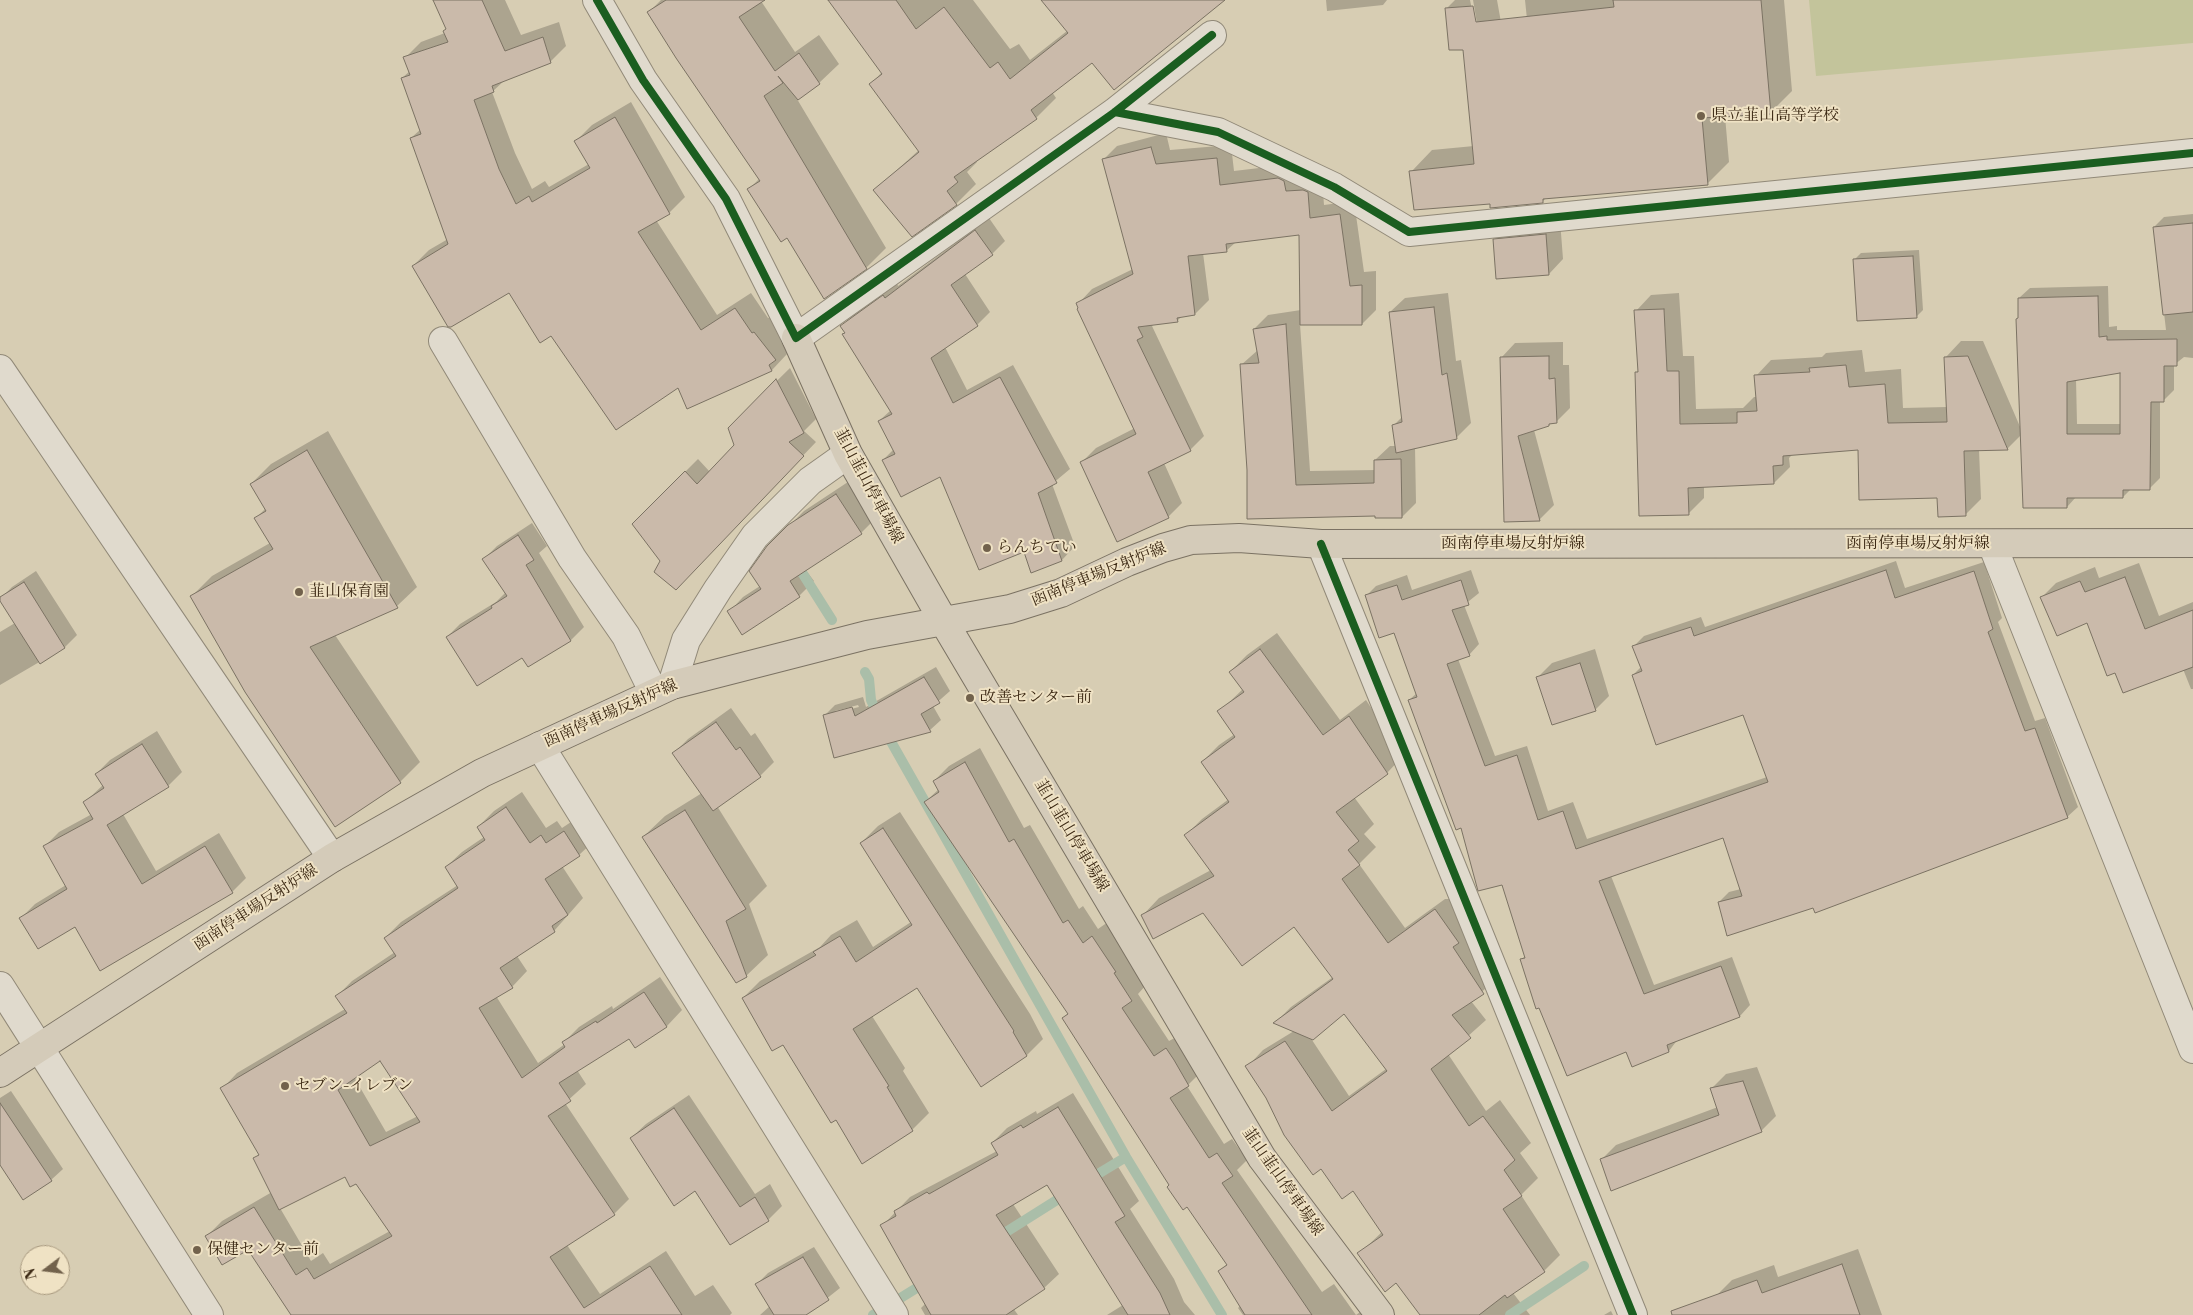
<!DOCTYPE html>
<html>
<head>
<meta charset="utf-8">
<style>
	body { margin:0 }
	#map { position:relative; width:2193px; height:1315px; overflow:hidden; background:#d7cdb3; font-family:"Libre Bodoni",serif }
	canvas { display:block }
	.north { position:absolute; left:20px; top:1245px; width:50px; height:50px; box-sizing:border-box; background:#efe2c4; border:1px solid #a7987e; border-radius:50%; rotate:255deg; font-size:14px; font-weight:700; line-height:20px; text-align:center; color:#3c2914 }
	.north::after { content:''; display:block; margin:auto; width:18px; height:22px; background:#72624c; clip-path:polygon(50% 0,100% 100%,50% 72%,0 100%) }
</style>
</head>
<body>
<div id="map">
<canvas width="2193" height="1315"></canvas>
<div class="north">N</div>
</div>
<script>
const g = document.querySelector('canvas').getContext('2d');
g.lineJoin = 'round';
function fill(path, color) { g.fillStyle = color; g.fill(path, 'evenodd'); }
const shape = rows => new Path2D(rows.map(r => 'M' + r).join(''));
function strokePath(path, color, width, dash) { g.strokeStyle = color; g.lineWidth = width; g.lineCap = dash ? 'butt' : 'round'; g.setLineDash(dash || []); g.stroke(path); }
function write(font, color, halo, rows, align = 'center') {
  g.font = font + ' "Libre Bodoni","Noto Serif JP",serif'; g.lineWidth = 4; g.setLineDash([]); g.textBaseline = 'middle'; g.strokeStyle = halo; g.fillStyle = color; for (const [text, x, y, turn = 0] of rows) {
    g.save(); g.translate(x, y); g.rotate((+turn || 0) * Math.PI / 180); g.textAlign = isNaN(turn) ? turn : align; if (halo) g.strokeText(text, 0, 0); g.fillText(text, 0, 0); g.restore();
  }
}
fill(shape([
	[1809,0,2193,0,2193,43,1816,76]
]), '#c3c49b');
fill(shape([
	[434,0,505,0,521,35,559,22,566,46,550,62,506,79,492,92,515,153,532,189,545,181,549,187,589,164,576,141,592,125,631,102,685,197,669,213,656,220,717,315,751,293,768,318,771,317,791,343,785,349,787,354,772,370,678,386,551,335,509,291,413,266,429,250,448,239,411,138,421,129,402,78,410,71,405,58,421,42,445,33,447,28],
	[661,0,763,0,761,1,795,52,819,35,839,64,819,83,797,99,886,248,866,268,825,297,788,236,748,190,760,178,649,12],
	[830,0,973,0,1010,49,1019,44,1030,60,1067,31,1042,0,1223,0,1092,61,1052,92,1056,98,1036,118,976,160,977,162,967,172,976,184,956,204,912,235,875,190,919,150,871,84,882,72],
	[1326,0,1387,0,1383,5,1327,11],
	[1455,0,1497,0,1502,28,1480,49,1446,9],
	[1470,0,1473,0,1478,29,1476,29],
	[1525,0,1784,0,1792,91,1770,113,1725,116,1729,162,1707,184,1547,197,1542,202,1491,202,1411,172,1432,150,1474,146,1541,154],
	[1166,133,1170,150,1231,145,1234,171,1293,164,1322,178,1324,205,1354,201,1364,272,1376,271,1376,310,1362,324,1300,324,1310,471,1376,470,1375,460,1390,446,1396,446,1393,426,1403,416,1390,312,1405,298,1448,293,1456,361,1461,360,1471,423,1456,438,1415,447,1416,503,1402,517,1376,514,1248,469,1241,365,1258,350,1254,329,1268,315,1301,310,1300,234,1236,242,1226,251,1203,253,1209,300,1195,314,1182,316,1177,321,1154,324,1152,326,1204,436,1190,450,1164,463,1182,503,1168,517,1082,462,1096,448,1135,428,1078,304,1092,289,1133,269,1103,160,1117,146],
	[2193,214,2193,358,2184,357,2174,365,2174,390,2164,400,2160,400,2160,478,2149,489,2132,488,2123,497,2076,497,2067,507,2021,435,2007,449,1979,450,1981,499,1965,515,1859,449,1793,454,1789,458,1790,467,1774,483,1704,486,1704,498,1688,514,1636,373,1639,370,1636,311,1651,295,1679,293,1683,356,1694,356,1696,409,1743,408,1754,397,1757,397,1756,376,1771,360,1822,357,1826,353,1862,350,1865,372,1901,369,1903,408,1947,407,1946,357,1961,341,1983,341,2021,429,2019,298,2030,288,2108,286,2109,327,2117,326,2117,330,2166,330,2154,227,2164,217],
	[2121,372,2122,424,2077,424,2076,379],
	[989,218,1005,241,992,254,965,274,990,312,977,325,945,347,967,390,1013,365,1070,469,1052,484,1075,546,1062,560,1032,571,1025,550,940,475,883,460,894,449,879,421,891,410,842,326,855,313,897,283,898,286],
	[1560,220,1563,259,1549,274,1494,240,1509,225],
	[1919,250,1923,310,1916,317,1854,260,1861,253],
	[1563,342,1563,365,1569,365,1570,408,1556,422,1534,430,1554,505,1540,519,1505,521,1501,358,1515,343],
	[790,368,816,419,804,431,816,442,689,575,661,561,633,524,698,459,710,472,736,445,729,428],
	[328,431,417,587,397,606,335,635,420,762,400,782,192,596,212,576,270,543,256,518,266,508,251,484,271,464],
	[851,480,876,518,861,533,805,569,814,581,799,596,743,633,729,612,743,597,760,586,768,547,804,511],
	[532,523,547,546,539,553,584,627,571,640,528,666,523,656,447,637,460,624,496,602,506,592,484,559,497,546],
	[1896,561,1905,588,1984,562,2002,618,1998,622,2035,721,2045,718,2078,807,2067,817,1814,906,1719,902,1729,892,1741,889,1724,836,1611,876,1654,985,1732,957,1750,1005,1740,1016,1678,1039,1669,1051,1627,1050,1522,959,1526,955,1503,883,1462,826,1409,700,1417,693,1395,632,1366,596,1376,586,1407,575,1412,590,1471,570,1479,593,1464,605,1479,644,1469,655,1458,659,1495,756,1527,746,1548,811,1573,802,1587,839,1767,777,1744,714,1633,675,1641,667,1634,646,1644,636,1701,617,1705,627],
	[2139,563,2159,616,2193,602,2193,689,2191,689,2183,669,2116,671,2088,622,2042,597,2056,583,2095,567,2099,578],
	[36,571,77,635,65,647,0,685,0,632,15,623,0,599,12,587],
	[1277,633,1340,720,1366,700,1403,756,1387,773,1354,797,1374,824,1364,834,1376,847,1359,864,1405,928,1445,899,1455,899,1500,976,1471,1001,1486,1020,1448,1054,1486,1111,1500,1100,1531,1143,1520,1153,1538,1178,1521,1195,1560,1255,1544,1271,1513,1293,1530,1315,1422,1315,1396,1282,1359,1254,1382,1232,1354,1189,1321,1168,1247,1067,1263,1050,1294,1031,1275,1023,1291,1007,1333,977,1295,925,1204,911,1143,915,1159,898,1211,870,1186,835,1202,819,1229,799,1202,762,1219,745,1235,734,1219,712,1243,689,1230,672,1247,655],
	[1344,1012,1386,1069,1349,1096,1312,1040],
	[1595,649,1609,696,1595,710,1538,677,1552,663],
	[936,667,950,691,933,706,941,720,930,730,835,756,824,716,835,705,863,697,866,707],
	[858,705,859,707,835,713,835,711],
	[731,708,751,736,755,733,774,762,760,776,717,806,767,886,749,904,768,955,746,976,643,837,665,816,702,793,674,753,688,739],
	[157,731,182,772,168,786,123,814,156,871,219,833,246,878,232,892,75,925,21,918,35,904,66,885,44,847,59,832,92,814,85,802,103,785,96,774,110,760],
	[980,748,1024,828,1030,825,1079,909,1083,906,1098,929,1108,922,1146,985,1138,994,1169,1041,1182,1034,1203,1070,1187,1086,1224,1144,1232,1139,1247,1160,1237,1170,1322,1292,1334,1284,1356,1315,1363,1310,1367,1315,1243,1315,1238,1308,1241,1305,1219,1271,1228,1263,1188,1205,1170,1185,1063,1018,1068,1013,925,802,939,789,934,781,949,766],
	[522,792,546,828,557,821,562,828,580,816,595,840,579,855,562,866,583,898,554,931,517,956,527,971,512,987,496,996,538,1063,565,1044,564,1042,579,1027,612,1006,613,1009,660,977,682,1010,667,1026,635,1046,629,1037,577,1070,586,1084,565,1103,629,1199,614,1214,567,1245,600,1294,666,1251,695,1296,713,1285,732,1313,730,1315,293,1315,248,1248,206,1237,222,1221,272,1192,255,1158,260,1153,222,1089,237,1073,345,1009,337,996,352,981,395,952,385,938,401,922,458,885,446,867,462,852,484,837,478,827,494,811],
	[381,1060,418,1116,386,1132,354,1077],
	[346,1175,356,1182,390,1231,330,1264,323,1253,311,1261,280,1208],
	[900,812,1030,1014,1043,1039,1027,1055,981,1085,917,986,872,1016,905,1068,903,1071,929,1113,912,1130,836,1118,783,1043,743,998,760,981,820,947,831,935,857,920,873,947,911,922,861,843,878,826],
	[1757,1067,1776,1116,1761,1131,1602,1159,1616,1145,1718,1107,1712,1088,1726,1074],
	[11,1091,63,1169,51,1180,23,1198,0,1163,0,1098],
	[1073,1093,1139,1201,1130,1209,1174,1279,1184,1302,1195,1315,1107,1315,1123,1305,1048,1183,1013,1204,1059,1274,1044,1288,1013,1308,1018,1315,925,1315,921,1308,926,1303,882,1226,910,1197,997,1151,992,1143,1007,1128,1036,1111,1037,1114],
	[689,1095,755,1194,770,1184,782,1206,768,1220,696,1190,631,1138,646,1124],
	[814,1247,840,1288,806,1315,760,1315,770,1306,757,1284,768,1273],
	[1858,1249,1882,1315,1723,1315,1716,1296,1732,1280,1774,1265,1778,1277],
	[1611,1311,1613,1315,1604,1315]
]), '#0003');
strokePath(shape([
	[796,563,832,620],
	[865,672,869,679,871,700,879,718],
	[885,731,1126,1157,1222,1315],
	[1088,1180,1126,1157],
	[995,1239,1068,1193],
	[873,1315,928,1281],
	[1510,1315,1584,1266]
]), '#aabea9', 10);
const building = shape([
	[433,0,482,0,505,51,543,37,551,63,492,86,494,92,474,100,499,169,516,204,529,196,532,202,590,168,574,141,615,117,670,214,638,232,701,330,735,308,752,333,754,332,776,360,769,365,772,371,687,409,678,388,616,430,551,336,540,343,509,293,451,327,448,327,412,266,448,244,410,138,421,134,401,78,410,75,403,57,448,42,443,31,446,29,433,0],
	[666,0,765,0,739,17,775,71,799,53,820,84,798,100,778,76,783,83,764,96,867,269,824,299,787,238,781,242,747,189,760,181,676,58,647,12,666,0],
	[828,0,896,0,916,29,944,7,990,68,998,62,1010,79,1068,33,1041,0,1225,0,1114,90,1092,63,1031,110,1037,119,954,177,958,182,947,191,957,205,912,237,873,190,919,152,869,84,882,74,828,0],
	[1613,0,1761,0,1771,114,1702,118,1708,185,1543,199,1543,203,1490,208,1490,204,1414,210,1409,171,1474,164,1463,50,1449,50,1445,8,1473,6,1476,22,1614,7,1613,0],
	[1151,147,1156,164,1217,158,1220,185,1278,178,1284,181,1286,191,1303,190,1308,192,1310,218,1340,214,1350,286,1362,285,1362,325,1300,325,1299,235,1226,244,1227,252,1188,256,1195,315,1177,318,1178,322,1138,327,1143,337,1137,340,1191,451,1148,472,1169,518,1117,542,1080,462,1136,434,1077,309,1078,308,1076,303,1133,274,1102,159,1151,147],
	[2193,223,2193,312,2163,315,2153,227,2193,223],
	[975,230,993,255,951,285,978,326,931,358,953,403,1000,377,1057,483,1038,493,1062,561,1031,573,1024,552,979,570,940,477,901,497,882,460,895,454,878,421,892,414,842,334,845,333,840,326,883,295,885,298,975,230],
	[1546,234,1549,275,1496,279,1493,239,1546,234],
	[1913,256,1917,318,1857,321,1853,259,1913,256],
	[2098,296,2099,337,2107,336,2107,340,2177,339,2177,366,2164,366,2164,402,2151,402,2150,490,2123,490,2123,498,2067,498,2067,508,2023,508,2016,319,2018,318,2018,298,2098,296],
	[2120,373,2120,434,2067,434,2067,382,2120,373],
	[1434,307,1442,375,1447,373,1457,439,1396,453,1392,425,1402,422,1389,312,1434,307],
	[1664,309,1667,371,1679,371,1680,424,1737,423,1737,412,1757,411,1754,375,1810,372,1809,368,1846,365,1849,387,1885,384,1888,423,1947,422,1944,357,1968,356,2008,450,1964,451,1966,516,1938,517,1937,498,1859,500,1858,450,1783,456,1783,465,1773,466,1774,484,1688,488,1689,515,1639,516,1635,372,1638,372,1634,310,1664,309],
	[1286,324,1296,485,1374,483,1374,460,1401,459,1402,518,1375,518,1375,516,1247,519,1247,470,1240,364,1259,363,1253,329,1286,324],
	[1549,356,1549,379,1555,378,1557,423,1549,424,1549,426,1518,436,1540,521,1504,522,1500,357,1549,356],
	[776,379,804,433,789,442,804,456,676,590,654,572,660,561,632,524,685,471,697,484,734,445,728,428,776,379],
	[307,450,398,608,310,647,401,783,335,827,245,692,190,596,273,549,254,518,266,511,250,484,307,450],
	[836,494,862,534,790,581,800,597,742,635,727,611,761,589,749,571,767,546,788,525,836,494],
	[518,535,534,560,526,565,571,641,528,667,522,658,477,686,446,637,492,608,491,606,507,596,482,559,518,535],
	[1886,570,1895,598,1974,571,1993,629,1988,632,2025,731,2035,728,2068,818,1815,913,1813,908,1727,936,1718,902,1742,896,1723,838,1599,881,1644,994,1721,966,1740,1017,1667,1045,1669,1052,1632,1067,1626,1052,1567,1076,1539,1008,1536,1009,1520,959,1525,958,1502,885,1478,891,1461,828,1456,830,1408,700,1417,697,1394,633,1379,638,1365,595,1397,585,1402,600,1461,580,1469,605,1452,610,1470,656,1447,664,1485,766,1517,755,1538,820,1563,811,1576,849,1768,782,1743,715,1656,745,1632,675,1642,671,1632,646,1691,627,1694,636,1886,570],
	[2125,577,2145,629,2193,610,2193,667,2123,693,2115,673,2107,676,2087,623,2057,636,2040,597,2080,581,2085,592,2125,577],
	[24,582,65,648,40,664,0,601,0,597,24,582],
	[1260,649,1323,735,1349,716,1388,774,1336,812,1359,841,1348,850,1360,865,1342,879,1388,943,1435,909,1459,943,1453,947,1484,994,1452,1015,1471,1038,1431,1069,1469,1126,1483,1116,1515,1160,1504,1170,1522,1196,1503,1209,1545,1272,1507,1298,1505,1295,1479,1315,1420,1315,1396,1283,1385,1292,1357,1253,1383,1235,1353,1191,1342,1199,1321,1169,1313,1175,1284,1135,1266,1098,1245,1066,1285,1041,1332,1111,1387,1071,1344,1014,1313,1040,1273,1023,1333,979,1294,927,1242,966,1203,913,1153,939,1141,915,1214,876,1184,835,1229,802,1201,762,1235,737,1217,711,1244,692,1229,672,1260,649],
	[1580,663,1596,711,1552,725,1536,677,1580,663],
	[924,677,940,703,921,714,931,732,834,758,823,715,852,707,855,716,924,677],
	[716,722,736,750,740,747,761,777,713,811,672,753,716,722],
	[142,744,169,787,107,825,142,884,205,846,233,893,100,971,75,927,38,949,19,918,67,889,43,846,93,819,83,802,104,788,95,774,142,744],
	[965,762,1009,842,1014,839,1063,923,1068,920,1083,943,1092,936,1116,972,1114,973,1132,1001,1122,1008,1154,1056,1166,1048,1174,1060,1189,1086,1170,1098,1209,1158,1217,1153,1233,1176,1222,1183,1312,1315,1245,1315,1218,1271,1227,1265,1187,1207,1183,1210,1167,1187,1169,1185,1062,1018,1068,1014,924,802,939,792,933,781,965,762],
	[506,807,530,843,541,835,546,843,564,831,580,856,545,879,568,915,552,926,555,932,500,968,513,988,479,1008,522,1078,565,1047,562,1042,596,1021,597,1023,644,992,667,1027,635,1048,629,1039,559,1083,571,1101,548,1116,615,1215,550,1257,584,1308,650,1266,682,1315,291,1315,248,1250,222,1265,205,1236,254,1207,296,1275,307,1268,314,1279,392,1236,356,1184,350,1187,345,1177,279,1210,253,1158,259,1155,220,1088,347,1013,335,996,396,956,384,938,458,888,445,867,485,840,477,827,506,807],
	[380,1061,420,1122,370,1146,338,1090,380,1061],
	[685,810,746,909,726,921,747,977,736,983,642,837,685,810],
	[883,828,1014,1031,1013,1032,1027,1056,981,1087,917,988,853,1029,889,1086,887,1087,913,1131,862,1164,836,1120,831,1123,783,1045,772,1051,742,998,816,955,813,952,840,936,856,962,912,925,860,843,883,828],
	[1743,1081,1762,1132,1611,1191,1600,1159,1719,1115,1710,1088,1743,1081],
	[0,1103,52,1181,23,1200,0,1165,0,1103],
	[1058,1107,1125,1216,1115,1222,1160,1293,1170,1315,1128,1315,1047,1185,996,1215,1045,1289,1006,1315,931,1315,880,1225,896,1216,894,1211,927,1192,929,1194,998,1155,991,1143,1021,1125,1023,1128,1058,1107],
	[674,1108,740,1207,755,1197,769,1221,730,1245,695,1191,674,1206,630,1138,674,1108],
	[803,1257,829,1300,806,1315,774,1315,755,1284,803,1257],
	[1842,1264,1860,1315,1672,1315,1671,1311,1757,1280,1762,1293,1842,1264]
]);
fill(building, '#cabaaa');
strokePath(building, '#7b7263', 1);
const minor = shape([
	[597,0,643,80,726,199,796,338,1115,112,1212,35],
	[1115,112,1218,132,1334,187,1409,232,2193,153],
	[443,341,572,558,626,636,654,693],
	[0,369,332,858],
	[1321,544,1633,1315],
	[1992,544,2193,1049],
	[672,685,686,640,718,589,755,536,810,481,848,454],
	[540,746,894,1315],
	[0,986,209,1315]
]);
const major = shape([
	[796,338,848,454,944,622,1262,1158,1380,1315],
	[0,1073,332,858,482,773,672,685,867,635,1010,609,1061,593,1127,562,1163,548,1191,540,1239,538,1321,544,2193,543]
]);
strokePath(minor, '#918978', 30);
strokePath(major, '#7b7263', 30);
strokePath(minor, '#e0dacd', 28);
strokePath(major, '#d4cbb9', 28);
strokePath(shape([
	[597,0,643,80,726,199,796,338,1115,112,1212,35],
	[1115,112,1218,132,1334,187,1409,232,2193,153],
	[1321,544,1633,1315]
]), '#1b5e20', 8);
for (const [x, y, r, color] of [
	[1701,116,5,"#72624c"],
	[987,548,5,"#72624c"],
	[299,592,5,"#72624c"],
	[970,698,5,"#72624c"],
	[285,1086,5,"#72624c"],
	[197,1250,5,"#72624c"]
]) { const dot = new Path2D(); dot.arc(x, y, r, 0, 2 * Math.PI); g.fillStyle = color; g.fill(dot); strokePath(dot, '#efe2c4', 2); }
write('16px', '#3c2914', '#efe2c4', [
	["県立韮山高等学校",1711,116],
	["らんちてい",997,548],
	["韮山保育園",309,592],
	["改善センター前",980,698],
	["セブン-イレブン",295,1086],
	["保健センター前",207,1250]
], 'left');
write('16px', '#3c2914', '#efe2c4', [
	["韮山韮山停車場線",868,486,62],
	["函南停車場反射炉線",1513,544],
	["函南停車場反射炉線",1918,544],
	["函南停車場反射炉線",1099,575,-22],
	["函南停車場反射炉線",611,714,-24],
	["韮山韮山停車場線",1071,836,59],
	["函南停車場反射炉線",256,908,-33],
	["韮山韮山停車場線",1282,1182,55]
]);
</script>
</body>
</html>
